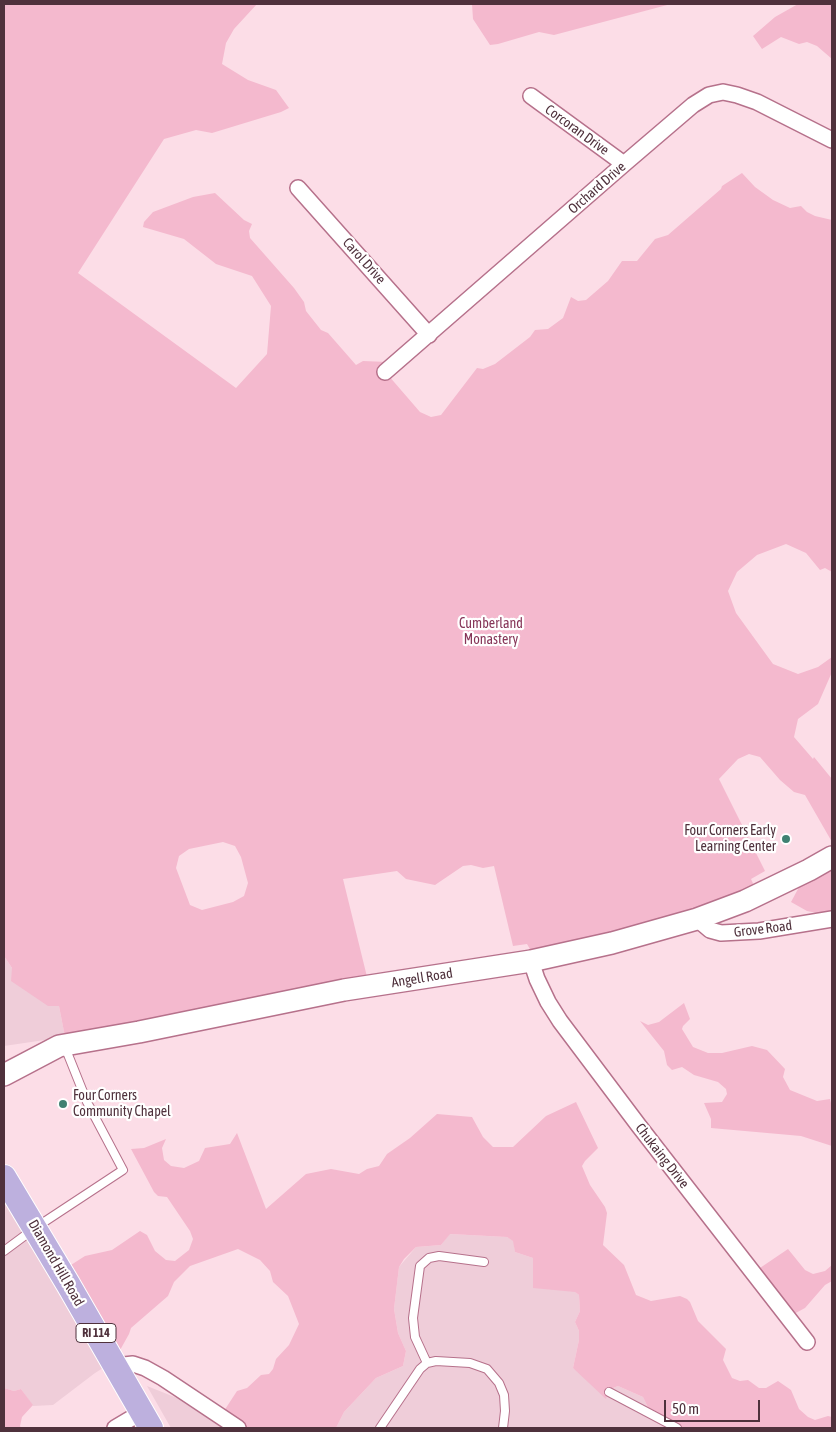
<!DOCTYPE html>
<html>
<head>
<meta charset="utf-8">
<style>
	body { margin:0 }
	#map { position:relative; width:836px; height:1432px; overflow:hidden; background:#fcdde7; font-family:"Asap Condensed",sans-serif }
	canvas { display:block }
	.frame { position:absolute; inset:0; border:5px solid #4f313c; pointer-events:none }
	.scale { position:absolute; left:664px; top:1400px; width:96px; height:22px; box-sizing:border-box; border:2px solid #4f313c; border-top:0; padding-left:6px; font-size:15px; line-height:18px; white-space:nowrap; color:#4f313c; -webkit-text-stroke:4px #fff; paint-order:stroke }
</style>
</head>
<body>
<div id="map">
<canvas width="836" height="1432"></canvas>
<div class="frame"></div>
<div class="scale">50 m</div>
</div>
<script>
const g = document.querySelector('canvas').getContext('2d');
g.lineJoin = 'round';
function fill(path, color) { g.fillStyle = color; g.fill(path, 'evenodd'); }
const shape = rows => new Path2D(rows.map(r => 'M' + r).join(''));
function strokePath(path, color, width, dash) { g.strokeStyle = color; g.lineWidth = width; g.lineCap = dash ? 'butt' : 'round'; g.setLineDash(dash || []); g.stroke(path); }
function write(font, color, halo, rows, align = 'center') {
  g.font = font + ' "Asap Condensed",sans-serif'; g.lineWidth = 4.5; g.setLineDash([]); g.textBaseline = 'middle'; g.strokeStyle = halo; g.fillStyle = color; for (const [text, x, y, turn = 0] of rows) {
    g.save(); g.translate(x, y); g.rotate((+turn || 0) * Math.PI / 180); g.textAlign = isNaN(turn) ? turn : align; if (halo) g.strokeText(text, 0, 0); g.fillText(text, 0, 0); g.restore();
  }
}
fill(shape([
	[4,956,12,968,59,1006,65,1037,4,1046],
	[4,1182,119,1358,95,1373,53,1405,33,1406,21,1389,14,1391,4,1388],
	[449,1234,507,1237,514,1241,515,1252,533,1258,579,1295,580,1311,575,1322,579,1331,579,1340,573,1368,608,1390,618,1386,643,1397,651,1414,671,1421,679,1428,336,1428,344,1412,376,1378,403,1366,406,1351,398,1333,394,1309,399,1267,416,1247,441,1245],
	[147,1386,222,1416,239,1428,171,1428]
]), '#efcdd9');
fill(shape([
	[4,4,257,4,234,29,226,43,222,64,248,80,276,90,289,108,281,112,212,133,196,130,164,139,78,273,236,388,267,354,271,306,252,276,216,264,184,239,143,227,144,222,153,212,193,197,215,193,244,220,252,224,249,231,250,238,294,288,304,302,306,311,321,330,328,333,356,365,363,361,387,362,388,375,420,412,431,417,441,415,477,368,483,369,495,364,530,337,535,330,548,329,563,318,571,297,578,301,586,300,608,281,622,261,637,261,655,239,668,235,721,189,722,186,742,173,755,187,773,200,790,208,801,206,807,212,815,216,832,220,832,572,825,568,820,570,806,553,786,544,757,555,737,572,728,591,736,613,773,664,798,674,818,667,832,657,832,672,818,704,798,719,794,737,813,759,814,757,832,779,832,842,805,795,794,792,780,780,760,757,749,754,738,759,719,779,765,871,751,879,756,890,753,892,534,956,527,944,513,946,494,866,483,868,471,865,463,866,435,885,406,879,397,871,343,879,369,985,65,1037,59,1006,48,1006,11,981,12,968,4,956],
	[223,842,235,846,241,857,248,883,244,896,233,902,202,910,190,905,176,868,179,856,189,849],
	[472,4,671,4,554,35,539,32,498,44,490,45,473,19],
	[798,4,832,4,832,59,817,46,807,42,799,44,781,37,762,49,753,36,775,17],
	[832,854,832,916,807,911,791,902,805,876],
	[684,1003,690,1019,683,1026,682,1029,693,1047,708,1053,722,1053,752,1046,767,1050,785,1069,783,1077,790,1090,817,1101,830,1099,832,1107,832,1146,801,1136,711,1128,711,1119,704,1103,722,1102,727,1094,726,1089,718,1082,694,1075,682,1067,672,1070,667,1065,664,1051,640,1021,648,1025,659,1022],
	[576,1102,598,1148,585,1161,582,1166,590,1185,605,1207,607,1213,603,1245,624,1265,636,1295,651,1301,680,1296,687,1299,690,1302,698,1321,726,1349,723,1360,732,1378,740,1381,748,1380,759,1388,766,1388,778,1381,791,1390,799,1409,808,1417,815,1420,828,1416,832,1417,832,1428,679,1428,671,1421,651,1414,643,1397,618,1386,608,1390,606,1399,573,1368,579,1340,579,1331,575,1322,580,1311,579,1295,575,1292,533,1288,533,1258,515,1252,513,1241,507,1237,450,1234,441,1245,416,1247,404,1259,399,1267,394,1309,398,1333,406,1351,403,1366,376,1378,344,1412,336,1428,239,1428,222,1414,237,1391,247,1388,261,1375,269,1374,273,1369,276,1359,289,1345,299,1324,288,1296,273,1282,270,1271,260,1260,238,1249,190,1266,174,1282,168,1296,131,1328,129,1334,119,1352,60,1272,85,1256,112,1250,140,1231,147,1235,155,1251,166,1260,175,1261,189,1250,193,1239,190,1231,167,1197,158,1196,154,1192,131,1149,144,1148,166,1139,162,1148,164,1160,171,1166,184,1168,199,1161,205,1148,230,1144,237,1133,266,1209,306,1174,331,1169,359,1174,367,1169,379,1166,387,1154,410,1138,437,1114,472,1117,483,1137,493,1147,513,1147,546,1116],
	[788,1249,805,1270,813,1274,825,1271,832,1265,832,1281,825,1285,805,1308,792,1315,757,1270],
	[4,1388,14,1391,21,1389,33,1405,22,1417,20,1426,21,1428,4,1428]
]), '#f4b9ce');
const service = shape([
	[4,1251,35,1228,123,1170,87,1102,65,1047],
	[427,1363,415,1337,413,1318,420,1266,429,1258,439,1256,484,1262],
	[609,1392,677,1428],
	[380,1428,420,1369,427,1363,436,1361,470,1363,487,1369,499,1383,504,1395,505,1411,503,1428]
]);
const minor = shape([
	[531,96,624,164],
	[298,188,429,335],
	[385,372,624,164,693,105,709,95,723,92,737,95,757,102,832,140],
	[697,919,710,930,721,933,759,931,832,919],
	[531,961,537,979,548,1002,560,1021,639,1126,807,1342],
	[115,1366,133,1364,145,1368,163,1378,238,1428],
	[115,1428,142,1412]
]);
const secondary = shape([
	[4,1075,59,1046,139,1032,344,990,531,961,612,943,697,919,745,901,809,870,832,857]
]);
const primary = shape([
	[4,1177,68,1284,151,1428]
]);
strokePath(service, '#b6718b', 10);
strokePath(minor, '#b6718b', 18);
strokePath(secondary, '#b6718b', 24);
strokePath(primary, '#fff', 26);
strokePath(service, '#fff', 8);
strokePath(minor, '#fff', 15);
strokePath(secondary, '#fff', 21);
strokePath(primary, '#bdb0de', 24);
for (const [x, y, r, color] of [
	[786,839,5,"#408172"],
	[63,1104,5,"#408172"]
]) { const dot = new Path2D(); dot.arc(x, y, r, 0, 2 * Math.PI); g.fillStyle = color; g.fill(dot); strokePath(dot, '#fff', 2); }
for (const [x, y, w] of [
	[96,1333,40]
]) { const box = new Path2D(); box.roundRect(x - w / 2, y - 9.5, w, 19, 4); g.fillStyle = '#fff'; g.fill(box); strokePath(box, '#4f313c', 1); }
write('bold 12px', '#4f313c', null, [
	["RI 114",96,1333]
]);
write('14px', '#4f313c', '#fff', [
	["Corcoran Drive",577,130,36],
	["Orchard Drive",597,188,-41],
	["Carol Drive",364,261,48],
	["Grove Road",763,929,-7],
	["Angell Road",422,978,-9],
	["Chukaing Drive",662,1156,52],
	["Diamond Hill Road",56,1263,60]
]);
write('14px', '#863558', '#fff', [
	["Cumberland",491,624],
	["Monastery",491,640]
]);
write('14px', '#4f313c', '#fff', [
	["Four Corners Early",776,831],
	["Learning Center",776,847],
	["Four Corners",73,1096,"left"],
	["Community Chapel",73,1112,"left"]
], 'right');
</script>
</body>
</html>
